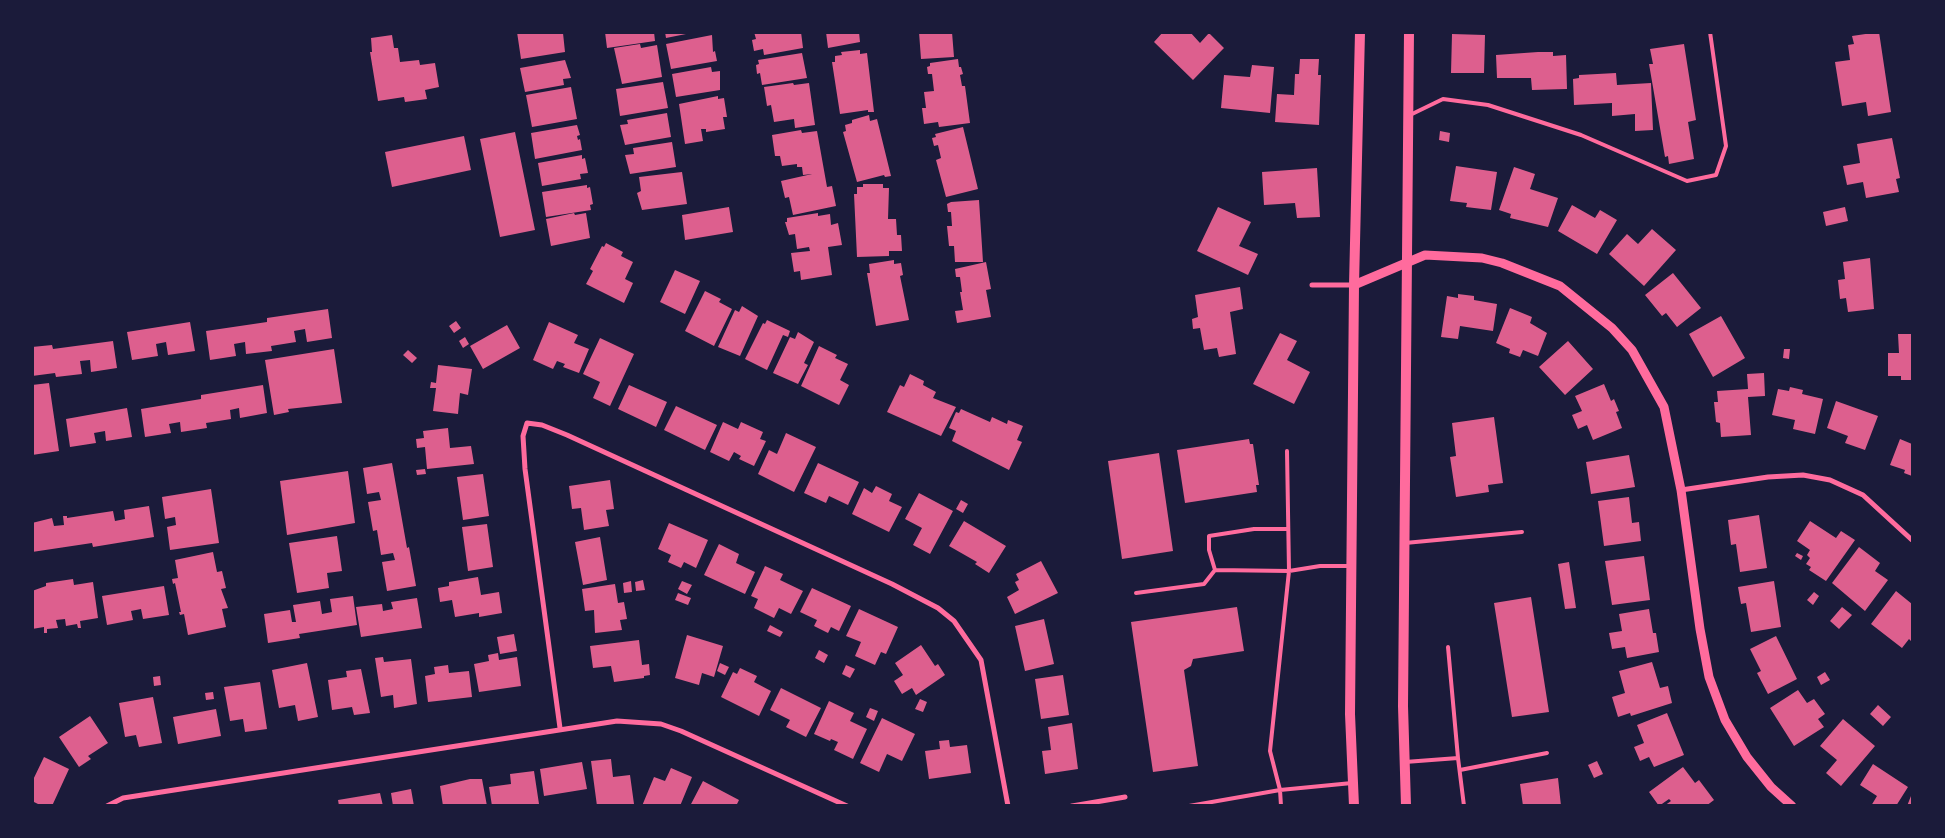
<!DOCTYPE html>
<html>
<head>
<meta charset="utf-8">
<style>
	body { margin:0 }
	#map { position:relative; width:1945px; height:838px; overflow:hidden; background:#1b1b3a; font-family:Georgia,serif }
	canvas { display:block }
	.frame { position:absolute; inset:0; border:34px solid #1b1b3a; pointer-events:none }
</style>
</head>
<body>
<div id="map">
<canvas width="1945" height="838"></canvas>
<div class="frame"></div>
</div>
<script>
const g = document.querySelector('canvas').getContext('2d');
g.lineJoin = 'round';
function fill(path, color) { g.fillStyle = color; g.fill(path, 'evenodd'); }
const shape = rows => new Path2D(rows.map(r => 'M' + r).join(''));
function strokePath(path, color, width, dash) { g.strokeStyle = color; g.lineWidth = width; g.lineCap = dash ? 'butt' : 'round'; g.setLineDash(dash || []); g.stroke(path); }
fill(shape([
	[517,32,563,33,565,52,521,59],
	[605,32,654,32,655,41,607,48],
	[665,32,691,32,691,33,666,38],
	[754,32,801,32,803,48,764,55,763,49,754,51,752,40,756,39],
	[826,32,859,32,860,42,828,48],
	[919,32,952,32,954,57,921,59],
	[1163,32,1190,32,1200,43,1209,33,1224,48,1193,80,1154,42],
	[1879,32,1891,112,1868,116,1866,102,1842,106,1835,62,1850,60,1848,45,1854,44,1852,36],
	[1452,34,1485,35,1484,73,1451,73],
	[392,35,394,48,398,48,400,62,419,60,420,65,435,63,439,87,425,90,427,99,405,102,404,97,378,101,370,52,372,52,371,38],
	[712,35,713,52,715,51,717,61,671,69,666,44],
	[640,44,641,48,657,45,662,77,622,84,614,48],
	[1684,44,1696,120,1688,122,1694,159,1669,164,1668,156,1665,157,1649,64,1653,64,1650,49],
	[860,50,860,54,867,53,874,112,868,112,868,110,840,114,832,62,835,62,835,56,842,55,841,52],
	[1538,52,1553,52,1553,56,1566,55,1567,89,1532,90,1531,78,1497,78,1496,55],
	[802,53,807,78,762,85,760,73,757,74,756,65,759,64,758,60],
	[958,59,959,67,961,67,963,74,960,75,962,86,965,86,970,123,939,127,938,122,924,124,922,108,926,108,924,92,934,91,932,74,928,74,927,67,930,66,930,63],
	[1300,59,1319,59,1318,75,1321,75,1319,125,1275,122,1277,94,1294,95,1295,74,1299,74],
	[565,60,571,78,563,79,564,85,525,92,520,68],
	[1252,65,1274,67,1270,113,1221,108,1224,75,1250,77],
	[711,67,712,72,720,71,720,90,676,97,672,74],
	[1616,73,1617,85,1651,83,1653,130,1635,131,1635,114,1612,116,1612,103,1574,105,1573,79,1579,78,1579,75],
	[663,82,668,108,620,116,616,89],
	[793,83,794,85,809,83,815,125,795,128,794,119,774,122,771,105,767,106,764,87],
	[571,87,577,119,532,127,526,95],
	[718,96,718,99,724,98,727,117,723,117,725,129,706,132,706,129,701,129,703,141,685,144,679,104],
	[667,113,671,137,625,145,620,125,628,124,627,120],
	[869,115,870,121,877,119,891,176,885,177,884,175,857,182,843,132,846,131,845,125,852,123,852,120],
	[577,125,580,135,577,136,578,140,580,139,582,150,535,159,531,133],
	[963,127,978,189,946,197,936,160,941,158,938,145,934,146,932,138,936,137,935,134],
	[801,130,802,133,817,131,827,187,832,186,836,206,793,215,789,197,785,198,781,181,812,174,803,175,802,167,797,167,797,164,782,166,780,156,775,156,772,135],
	[1440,131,1450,133,1449,142,1439,140],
	[515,132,535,230,500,237,480,139],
	[464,136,471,170,392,187,385,152],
	[1892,138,1900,178,1896,179,1899,192,1866,198,1863,182,1847,185,1843,166,1860,163,1857,144],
	[672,142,676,167,630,174,625,155,634,154,633,148],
	[582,155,582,159,585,158,588,173,580,174,581,179,542,186,538,163],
	[1456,166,1497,172,1491,210,1466,207,1467,203,1450,201],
	[1514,167,1535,174,1530,189,1558,198,1548,227,1510,218,1511,214,1499,210],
	[1317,168,1320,217,1297,218,1295,203,1264,205,1262,172],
	[682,172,687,204,642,210,637,193,641,191,639,177],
	[863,184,883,184,883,188,889,188,888,219,896,219,897,235,901,235,902,251,889,251,889,256,857,257,854,194,857,194,857,187,863,187],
	[587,185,587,188,590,187,593,204,590,205,591,210,546,217,542,192],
	[979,200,983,262,955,262,954,246,949,246,947,226,952,226,951,212,948,212,947,204,951,202],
	[1572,205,1595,218,1600,210,1617,220,1597,254,1558,231],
	[729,207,733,232,685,240,682,215],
	[1218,207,1251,222,1239,246,1258,254,1248,275,1197,251],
	[1845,207,1848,221,1826,226,1823,212],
	[574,213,575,215,586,213,590,238,551,246,546,219],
	[818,213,818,216,830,214,831,225,838,223,842,245,828,247,832,275,801,280,800,271,794,272,791,253,810,251,809,247,797,249,795,234,789,235,785,222,787,222,787,218],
	[1652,229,1676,250,1644,286,1609,254,1627,234,1638,244],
	[606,243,623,252,621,256,633,262,625,279,633,283,624,303,586,284,593,271,590,269,602,246,604,247],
	[1870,258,1874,309,1848,312,1846,298,1840,299,1838,280,1845,279,1843,262],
	[894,260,894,264,901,263,903,275,900,276,909,320,876,326,867,273,870,273,869,264],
	[986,262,991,289,986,290,991,317,957,323,955,311,963,310,960,292,962,292,960,277,956,277,955,269],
	[675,270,700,281,685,314,660,302],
	[1673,273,1701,308,1677,327,1666,313,1662,316,1645,295],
	[1240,287,1243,309,1230,312,1236,354,1219,357,1217,348,1204,350,1200,328,1193,329,1192,319,1198,317,1195,295],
	[705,291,721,299,719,302,732,309,714,346,685,331],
	[1458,294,1474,296,1474,300,1497,304,1493,331,1460,326,1458,339,1441,337,1447,296,1458,298],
	[742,306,758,316,740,356,718,347,735,310,739,312],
	[1510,308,1532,317,1530,323,1547,333,1538,356,1523,350,1520,357,1509,353,1510,349,1496,343],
	[328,309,332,338,307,342,305,329,294,331,296,342,271,346,272,351,246,354,245,342,234,344,236,356,210,360,206,331,267,322,267,318],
	[1721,316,1745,358,1713,377,1689,334],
	[767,320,790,331,788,337,783,335,767,370,745,359,763,323,765,324],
	[456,321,461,328,454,333,449,326],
	[190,322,195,351,168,355,166,342,156,344,158,356,132,360,127,332],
	[549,322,578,335,574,343,589,349,579,373,563,367,565,364,557,361,553,369,533,360],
	[507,325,520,348,483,369,470,346],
	[798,332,814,342,804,363,808,365,798,384,773,373,790,337,795,339],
	[1280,333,1297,341,1287,360,1310,372,1294,404,1253,384],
	[1898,334,1912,334,1912,380,1901,380,1901,376,1888,376,1888,353,1899,353],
	[465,337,469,344,463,348,459,341],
	[600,338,634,354,610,406,593,398,600,382,583,374],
	[113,341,117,368,91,372,90,360,80,361,82,374,56,377,55,373,32,376,32,347,52,345,53,349],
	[1568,341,1593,369,1565,395,1539,367],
	[819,346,837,355,835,358,848,364,840,380,849,385,839,405,801,386],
	[334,349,342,403,288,409,289,412,274,415,265,360],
	[1784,349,1790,349,1789,359,1783,358],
	[408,350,417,358,412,363,403,355],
	[438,365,472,369,468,395,460,393,458,414,433,411,436,388,430,388,431,382,436,383],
	[1764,373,1765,396,1748,397,1751,435,1721,437,1720,423,1716,422,1714,402,1718,402,1717,391,1748,389,1747,374],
	[910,374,924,381,923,385,936,392,933,398,956,407,941,436,887,412,900,385,904,387],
	[49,383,59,451,32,455,32,385],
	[1604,384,1611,401,1614,399,1619,411,1616,412,1622,428,1593,440,1587,425,1578,429,1572,415,1582,411,1575,396],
	[263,385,267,413,240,418,239,408,230,410,231,419,206,423,207,428,181,432,180,422,169,424,171,433,145,437,141,409,201,399,201,395],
	[629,385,667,402,656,427,618,409],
	[1790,387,1803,390,1802,394,1823,399,1815,434,1793,429,1795,420,1772,415,1778,389,1789,391],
	[1836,401,1878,416,1865,450,1845,443,1848,436,1827,428],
	[676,406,717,425,705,450,664,430],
	[127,408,132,437,106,441,105,431,94,433,96,443,70,447,66,419],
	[961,409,990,422,992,417,1007,424,1008,420,1023,426,1017,440,1022,442,1009,470,952,441,956,431,949,428,956,412,959,413],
	[1494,417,1503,483,1488,485,1489,492,1456,497,1450,457,1456,456,1452,423],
	[723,422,738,429,741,422,763,432,760,439,766,441,754,466,739,459,741,456,734,452,729,461,710,452],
	[448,428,450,448,471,446,474,464,427,469,425,447,417,448,416,439,424,438,423,431],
	[786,433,816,447,794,492,758,474,769,450,777,454],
	[1249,439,1250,444,1253,444,1259,485,1256,485,1257,492,1185,503,1177,450],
	[1900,439,1912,444,1912,476,1904,473,1905,470,1890,465],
	[1159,453,1173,551,1122,559,1108,461],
	[1629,455,1635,487,1591,494,1586,462],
	[392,463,407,548,409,547,416,586,387,591,382,562,395,560,393,553,381,555,377,530,373,531,368,502,381,500,379,492,367,494,363,468],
	[818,463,859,482,848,505,829,496,826,503,804,493],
	[425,469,426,474,417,475,416,470],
	[348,471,355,523,287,535,280,481],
	[483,474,489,516,463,520,457,477],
	[610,480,614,509,606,510,609,526,584,530,581,508,572,509,569,486],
	[876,486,892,494,889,501,902,507,889,532,852,514,864,488,872,493],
	[211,489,219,543,170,550,167,527,176,525,175,517,165,519,162,497],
	[919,493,953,511,930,554,913,545,922,528,905,519],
	[1629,497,1632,523,1639,522,1641,541,1604,546,1598,501],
	[961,500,968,504,963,513,956,509],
	[149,506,154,537,93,547,92,543,32,552,32,523,52,518,54,526,64,525,63,516,67,516,67,518,113,511,115,521,125,519,124,510],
	[1759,515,1767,568,1740,572,1736,544,1731,545,1728,520],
	[964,521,1006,546,989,573,975,564,977,562,949,546],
	[1810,521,1836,538,1841,531,1855,540,1826,581,1809,570,1811,567,1806,564,1810,558,1807,555,1810,550,1797,541],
	[669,523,708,540,696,568,684,562,681,568,668,562,671,555,658,549],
	[487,524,493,567,468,571,462,527],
	[337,536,342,571,327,573,329,588,297,593,289,543],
	[600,537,607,580,583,585,575,542],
	[719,544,739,554,736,563,755,572,745,594,704,575],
	[1859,547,1880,563,1875,571,1888,580,1865,611,1832,583],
	[213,552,217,572,222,571,226,588,221,589,228,608,222,609,226,627,188,635,184,614,180,615,179,612,181,612,175,583,173,584,172,579,178,578,175,560],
	[1797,553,1803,556,1801,560,1795,556],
	[1644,556,1650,600,1612,605,1605,561],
	[1041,561,1058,593,1015,614,1007,597,1019,590,1015,582,1019,580,1016,574],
	[1569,562,1576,608,1565,609,1558,564],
	[765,566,783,574,780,580,803,591,791,614,779,608,774,618,754,608,758,599,751,596],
	[478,577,481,595,499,592,502,613,479,617,479,613,455,617,452,600,440,602,438,588,449,586,449,582],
	[73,579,74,585,93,582,98,618,80,621,81,628,78,628,77,624,66,626,65,619,56,620,58,628,47,629,47,633,44,633,44,627,32,629,32,591,46,586,46,583],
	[643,580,645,590,636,591,635,582],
	[631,581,632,592,624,593,623,583],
	[682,581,692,585,687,594,678,589],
	[1774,581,1781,627,1751,632,1746,603,1741,604,1738,587],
	[615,584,618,603,624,602,627,619,620,620,622,630,595,633,594,610,585,611,582,589],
	[164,586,169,615,143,619,141,609,131,611,133,620,107,625,102,596],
	[812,588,851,606,839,631,831,627,828,633,814,626,817,620,800,612],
	[1896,591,1912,604,1912,642,1909,639,1902,648,1871,624],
	[1814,592,1819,596,1813,605,1807,600],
	[678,593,691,598,688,605,675,600],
	[353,596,357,625,299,634,300,638,268,643,264,614,290,610,292,622,296,622,293,605,320,601,322,614,332,612,330,599],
	[1531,597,1549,712,1512,717,1494,603],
	[417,598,422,628,361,637,356,607,382,604,383,611,393,609,391,602],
	[1237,607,1244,651,1193,659,1191,666,1184,670,1198,766,1153,772,1131,622],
	[1842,607,1852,615,1839,629,1830,621],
	[859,609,898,627,886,654,881,652,875,665,855,656,861,642,846,636],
	[1649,609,1653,633,1656,633,1659,652,1627,658,1625,647,1612,649,1609,633,1622,631,1619,614],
	[1044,619,1054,664,1025,671,1015,626],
	[770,625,783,632,780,637,767,631],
	[514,634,517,651,500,654,497,637],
	[687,635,723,646,714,677,702,673,699,685,675,678],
	[1776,636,1797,679,1768,694,1757,673,1761,671,1750,649],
	[639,640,642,665,649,664,650,675,644,676,644,678,614,682,611,666,593,668,590,646],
	[921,645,935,666,938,664,945,675,916,695,912,688,902,694,894,681,903,675,895,663],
	[819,650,828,655,824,663,815,658],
	[498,653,499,660,517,657,521,686,479,692,474,664,489,661,488,655],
	[383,657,384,662,411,659,417,704,394,708,393,695,381,697,375,658],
	[1652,662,1660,688,1668,686,1672,703,1631,716,1630,713,1618,717,1612,697,1625,693,1619,671],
	[307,663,318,717,298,721,295,705,279,708,272,670],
	[720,663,729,667,725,675,717,671],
	[448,665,449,673,469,671,472,697,428,702,425,676,435,674,434,667],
	[846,665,855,669,850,678,842,674],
	[740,668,757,676,754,682,771,691,759,716,721,697,733,672,737,674],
	[361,669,370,713,354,715,352,707,332,710,328,680,347,677,346,671],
	[1825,672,1830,680,1821,685,1817,677],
	[1063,675,1069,715,1041,719,1035,679],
	[160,676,161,685,154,686,153,677],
	[260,682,267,729,245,732,243,719,230,721,224,687],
	[781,688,821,708,806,737,786,727,790,720,770,710],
	[1798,690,1807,703,1814,699,1825,714,1818,719,1824,727,1794,746,1770,708],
	[213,692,214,699,206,700,205,693],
	[153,697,162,743,139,747,136,735,125,737,119,703],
	[920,699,927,702,923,712,915,709],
	[829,701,854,713,850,721,867,729,853,759,834,750,838,742,831,739,830,741,814,734],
	[1878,705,1891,717,1883,726,1870,714],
	[870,708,878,711,874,721,866,717],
	[216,709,221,736,178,744,173,717],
	[1667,713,1684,755,1654,767,1649,757,1640,761,1634,747,1644,743,1637,725],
	[90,716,108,743,88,756,91,759,79,767,59,737],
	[882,718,915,734,902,761,887,754,879,772,860,763],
	[1843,719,1875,746,1841,786,1826,773,1837,760,1820,746],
	[1072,723,1078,769,1045,774,1042,751,1051,750,1048,727],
	[949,740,950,747,967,745,971,773,929,779,925,751,940,749,939,741],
	[44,757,69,769,52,806,42,806,32,801,32,782],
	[611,759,613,777,630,775,634,804,597,806,591,761],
	[1597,761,1603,774,1594,778,1588,765],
	[582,762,587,789,544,796,540,769],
	[1873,764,1908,787,1896,806,1871,806,1877,796,1860,785],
	[1683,767,1695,783,1699,780,1714,800,1706,806,1664,806,1671,801,1669,799,1659,806,1649,792],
	[671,768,692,777,680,806,642,806,654,777,665,781],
	[534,771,539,804,492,806,489,787,511,784,510,774],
	[1558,778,1561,806,1523,806,1520,784],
	[470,779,482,779,487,806,443,806,440,786],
	[703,781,739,800,736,806,690,806],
	[411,789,414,806,393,806,391,793],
	[380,793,383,806,339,806,338,800],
	[1911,796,1912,806,1907,806]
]), '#dd5f8e');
strokePath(shape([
	[1410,115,1443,99,1488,105,1581,135,1687,181,1716,175,1726,146,1710,32],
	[1287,451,1289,571,1215,570,1209,550,1209,536,1254,529,1288,529],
	[1405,543,1522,532],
	[1136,593,1204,584,1215,570],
	[1458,758,1464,806],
	[1405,762,1458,758,1448,647],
	[1460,770,1547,753],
	[1189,806,1280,790,1270,751,1289,571,1320,566,1350,566],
	[1281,806,1280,790,1352,783]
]), '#ff6b9d', 4);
strokePath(shape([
	[1312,285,1354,285],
	[1681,490,1768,477,1803,475,1830,480,1863,495,1912,540],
	[560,728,525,469,523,436,527,423,542,425,567,435,892,584,938,608,954,621,981,660,1008,806],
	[107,806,123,798,617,721,661,724,681,731,847,806],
	[1072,806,1125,797]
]), '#ff6b9d', 5);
strokePath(shape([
	[1354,285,1425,255,1482,258,1502,263,1560,286,1612,328,1632,350,1664,407,1681,490,1700,629,1709,677,1725,720,1747,757,1771,787,1792,806]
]), '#ff6b9d', 9);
strokePath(shape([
	[1354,806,1350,714,1354,285,1360,32],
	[1406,806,1403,706,1409,32]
]), '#ff6b9d', 10);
</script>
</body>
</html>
